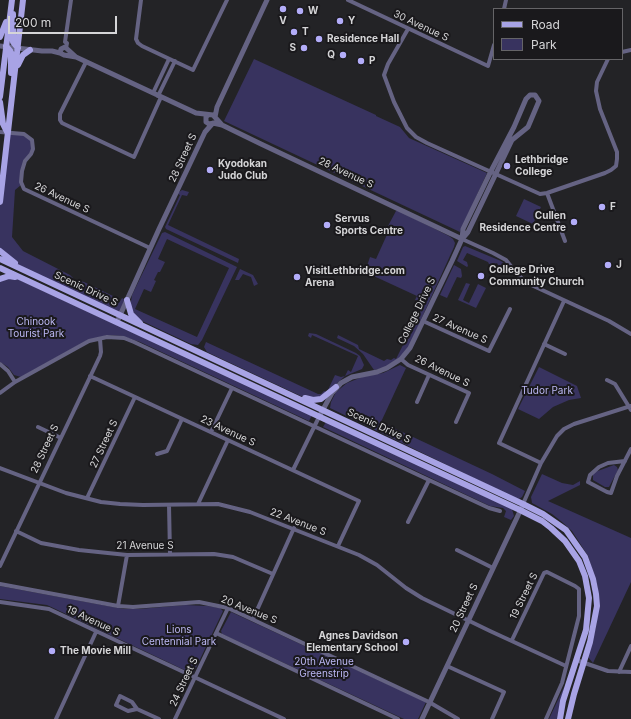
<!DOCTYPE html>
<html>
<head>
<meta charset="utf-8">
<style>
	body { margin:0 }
	#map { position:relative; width:631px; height:719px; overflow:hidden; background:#232326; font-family:Inter,sans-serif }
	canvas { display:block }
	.legend { position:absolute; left:493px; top:8px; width:130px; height:52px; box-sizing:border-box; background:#1a191c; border:1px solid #656467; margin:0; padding:5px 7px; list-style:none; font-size:12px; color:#d5d5d7 }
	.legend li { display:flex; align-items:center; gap:8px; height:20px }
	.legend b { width:20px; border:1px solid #656467 }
	.scale { position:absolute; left:8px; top:16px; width:109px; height:18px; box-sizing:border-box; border:2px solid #d5d5d7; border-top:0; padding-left:5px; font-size:12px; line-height:14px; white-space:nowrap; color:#d5d5d7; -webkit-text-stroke:3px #1a191c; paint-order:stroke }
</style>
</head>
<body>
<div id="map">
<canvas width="631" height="719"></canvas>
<ul class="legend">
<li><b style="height:5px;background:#a8a3e5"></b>Road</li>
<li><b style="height:11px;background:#38335f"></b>Park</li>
</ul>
<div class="scale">200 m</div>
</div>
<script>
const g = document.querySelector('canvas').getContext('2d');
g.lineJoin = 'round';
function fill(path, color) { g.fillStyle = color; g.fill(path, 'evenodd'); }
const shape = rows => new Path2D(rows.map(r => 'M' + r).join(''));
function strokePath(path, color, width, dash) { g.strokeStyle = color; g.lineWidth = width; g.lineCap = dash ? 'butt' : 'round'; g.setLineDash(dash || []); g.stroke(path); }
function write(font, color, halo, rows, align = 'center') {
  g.font = font + ' Inter,sans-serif'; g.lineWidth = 4; g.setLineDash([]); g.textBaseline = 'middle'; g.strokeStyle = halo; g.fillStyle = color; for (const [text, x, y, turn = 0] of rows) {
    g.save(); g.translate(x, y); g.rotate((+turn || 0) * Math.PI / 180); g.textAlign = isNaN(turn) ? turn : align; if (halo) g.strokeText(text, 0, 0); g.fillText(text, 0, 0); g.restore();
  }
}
fill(shape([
	[254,59,376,115,376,116,400,127,409,138,487,173,460,232,224,121],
	[7,132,18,133,32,140,33,149,25,161,21,185,15,190,12,237,23,251,70,275,75,280,84,282,113,296,112,299,119,303,122,298,127,301,120,316,18,266,0,251,0,202],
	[182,190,189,192,187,196,182,195,168,225,239,259,238,263,166,229,165,227,180,195,178,194,179,192],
	[524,199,541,207,533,224,516,216],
	[396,211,399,211,449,236,453,239,455,243,454,247,410,344,402,356,384,368,374,370,363,354,354,346,337,338,338,335,358,345,359,349,384,361,387,359,391,360,394,358,396,359,422,307,418,304,419,301,415,300,417,296,365,272,370,257,376,259,390,228,388,226],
	[165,232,237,267,202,340,198,345,191,344,142,321,137,318,130,307,132,295,162,233],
	[167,239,229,268,197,337,135,309,144,289,151,292,156,281,154,280,158,272,160,272,165,262,158,259],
	[465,246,501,261,506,265,501,270,497,263,490,266,488,262,467,253,463,260,467,262,468,266,467,267,457,261,463,247],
	[454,265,461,269,462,276,461,278,457,277,447,298,440,295],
	[240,269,253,275,258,284,254,286,251,277,243,274,239,280,235,280],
	[6,278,15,278,312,415,309,421,140,342,122,336,108,335,88,340,21,377,14,375,8,367,0,362,0,281],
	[466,283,470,284,463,300,469,303,478,284,486,288,476,308,458,300],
	[309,333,316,334,356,353,360,356,364,365,362,369,345,376,322,397,314,400,305,398,207,352,204,347,206,342,318,394,321,394,324,391,327,392,335,375,341,377,345,376,348,370,351,372,358,356,314,336,312,335,311,338,308,336],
	[400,365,406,368,381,422,492,474,525,491,522,497,519,499,515,498,330,408,331,402,336,392,347,383,362,377,383,373],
	[539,367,577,386,581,398,569,400,553,407,539,419,518,409],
	[326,422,512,509,514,516,511,520,504,517,506,511,503,508,490,506,323,427],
	[614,465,617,467,618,470,609,487,605,487,593,480,593,474,595,472],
	[542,474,562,483,573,485,580,481,580,485,548,501,631,538,631,582,593,663,588,657,596,627,599,599,597,584,588,556,572,531,562,522,552,514,532,503,531,497],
	[0,586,124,609,139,609,185,605,208,606,220,608,223,611,193,674,47,605,0,599],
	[231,612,426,702,418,719,404,719,222,634,221,631],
	[564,687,557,719,549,719]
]), '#38335f');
strokePath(shape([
	[141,0,136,39,138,43,142,46,193,70,227,0],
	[348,0,488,66,494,45],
	[504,9,506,0],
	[408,29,388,64,384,75,394,102,407,128,416,137,427,143,540,194,547,193,605,173,611,170,616,166,617,159,617,152,600,109,596,91,597,82,608,59],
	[66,48,67,43,65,42,71,0],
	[622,52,631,50],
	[86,62,60,114,60,120,62,123,134,157,161,97],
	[153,93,169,59],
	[158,96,175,61],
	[0,132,24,134,32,140,33,149,31,154,25,161,22,171,21,182,24,189,150,248],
	[547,193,565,241],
	[462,239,493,253,506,260,518,275,527,283,609,321,631,334],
	[423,321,489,351,510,309],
	[544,344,565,354],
	[401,359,408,365,469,393,456,422],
	[0,364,8,371,15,382],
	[90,376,359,501,338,546],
	[607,380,615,384,631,410],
	[0,393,15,382,89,341,107,337,124,338,134,342,429,480,489,508,500,511],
	[417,402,429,375],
	[38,427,61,438],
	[211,432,232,388],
	[157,454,167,451,182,419],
	[625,461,608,463,599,467,590,475,588,482,607,492,611,493,617,476,631,449],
	[541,463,499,443,564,301],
	[0,468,66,493,101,502,120,504,143,505,218,504,250,512,359,555,377,565,406,588,422,598,490,631,566,666],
	[293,470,319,417],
	[87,498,135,397],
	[198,504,228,440],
	[523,504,541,463,557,436,564,429,574,424,631,406],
	[169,505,170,554],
	[408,522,429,480],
	[16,531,41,543,79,550,127,555,214,554,233,557,273,574],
	[457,550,493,568],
	[0,566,100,356,101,352,100,339],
	[0,584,118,606,133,607,199,602,228,608,429,702,458,719],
	[0,602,49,609,284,719],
	[118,606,127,555],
	[253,619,294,528],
	[216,633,398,719],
	[512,640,544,573,547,572,575,586,579,589,579,616,562,683,546,719],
	[576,660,608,671,631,672],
	[447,666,504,692,492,719],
	[619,672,631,646],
	[137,709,128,711,116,705,120,696,132,702,137,709,159,719],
	[56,719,96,632],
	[175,719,228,608]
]), '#656383', 4);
strokePath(shape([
	[0,46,42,51,52,51,60,53,64,55,76,57,196,113,213,115,222,125],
	[60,53,61,49,65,47,76,57],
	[208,115,206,117,206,122,209,124,214,123],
	[215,117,217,107,267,0],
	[213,123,222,125,261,144,462,239],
	[117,322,159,229,205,132,212,124],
	[319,417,332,393,341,383,352,377,377,372,387,368,401,359,410,348,452,261,462,239,463,229,491,171,514,127,526,99,530,95,535,95,539,101,528,127,512,140,468,232,462,239],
	[422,719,522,507]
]), '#656383', 5);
strokePath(shape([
	[13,14,13,42,18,48],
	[0,37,6,22],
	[6,46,11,52,11,73],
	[18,65,23,55,30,50],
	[0,97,12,0],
	[0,102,3,124,7,132],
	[0,202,23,0],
	[0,251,15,263],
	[0,259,523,504,543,514,566,530,585,557,593,579,596,594,597,606,590,642,574,694,568,719],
	[0,268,520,510,542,521,551,528,565,541,579,561,585,576,589,598,586,630,563,701,560,719],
	[0,279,9,276,15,277],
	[127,300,131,314,140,323],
	[305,398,313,400,321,399,336,387]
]), '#a8a3e5', 6);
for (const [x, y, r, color] of [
	[283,9,4,"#b3adf9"],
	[300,11,4,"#b3adf9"],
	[340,21,4,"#b3adf9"],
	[294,32,4,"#b3adf9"],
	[319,39,4,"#b3adf9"],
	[304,48,4,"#b3adf9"],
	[343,55,4,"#b3adf9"],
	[361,61,4,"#b3adf9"],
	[507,166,4,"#b3adf9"],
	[210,170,4,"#b3adf9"],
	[602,207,4,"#b3adf9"],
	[574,222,4,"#b3adf9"],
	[327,225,4,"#b3adf9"],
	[608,265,4,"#b3adf9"],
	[481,276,4,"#b3adf9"],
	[297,277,4,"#b3adf9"],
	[406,642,4,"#b3adf9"],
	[52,651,4,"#b3adf9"]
]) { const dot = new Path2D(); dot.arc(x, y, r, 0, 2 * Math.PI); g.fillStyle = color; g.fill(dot); strokePath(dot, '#1a191c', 1.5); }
write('bold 10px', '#d5d5d7', '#1a191c', [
	["W",308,11],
	["V",283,21,"center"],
	["Y",348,21],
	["T",302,32],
	["Residence Hall",327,39],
	["S",296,48,"right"],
	["Q",335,55,"right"],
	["P",369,61],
	["Lethbridge",515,160],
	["College",515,172],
	["Kyodokan",218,164],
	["Judo Club",218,176],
	["F",610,207],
	["Cullen",566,216,"right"],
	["Residence Centre",566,228,"right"],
	["Servus",335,219],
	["Sports Centre",335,231],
	["J",616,265],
	["College Drive",489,270],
	["Community Church",489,282],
	["VisitLethbridge.com",305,271],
	["Arena",305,283],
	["Agnes Davidson",398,636,"right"],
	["Elementary School",398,648,"right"],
	["The Movie Mill",60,651]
], 'left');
write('10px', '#d5d5d7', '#1a191c', [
	["30 Avenue S",421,26,25],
	["28 Street S",183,158,-65],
	["28 Avenue S",346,173,25],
	["26 Avenue S",62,198,25],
	["Scenic Drive S",86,289,25],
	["College Drive S",417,311,-64],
	["27 Avenue S",460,329,24],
	["26 Avenue S",442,371,26],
	["Scenic Drive S",379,426,25],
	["23 Avenue S",228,431,25],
	["27 Street S",104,444,-65],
	["28 Street S",45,449,-65],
	["22 Avenue S",298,522,21],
	["21 Avenue S",145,546],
	["19 Street S",524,596,-64],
	["20 Street S",464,608,-65],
	["20 Avenue S",249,610,22],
	["19 Avenue S",93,621,25],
	["24 Street S",184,682,-65]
]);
write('10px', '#bcb8f4', '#1a191c', [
	["Chinook",36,322],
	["Tourist Park",36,334],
	["Tudor Park",547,391],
	["Lions",179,630],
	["Centennial Park",179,642],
	["20th Avenue",324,662],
	["Greenstrip",324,674]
]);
</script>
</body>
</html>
